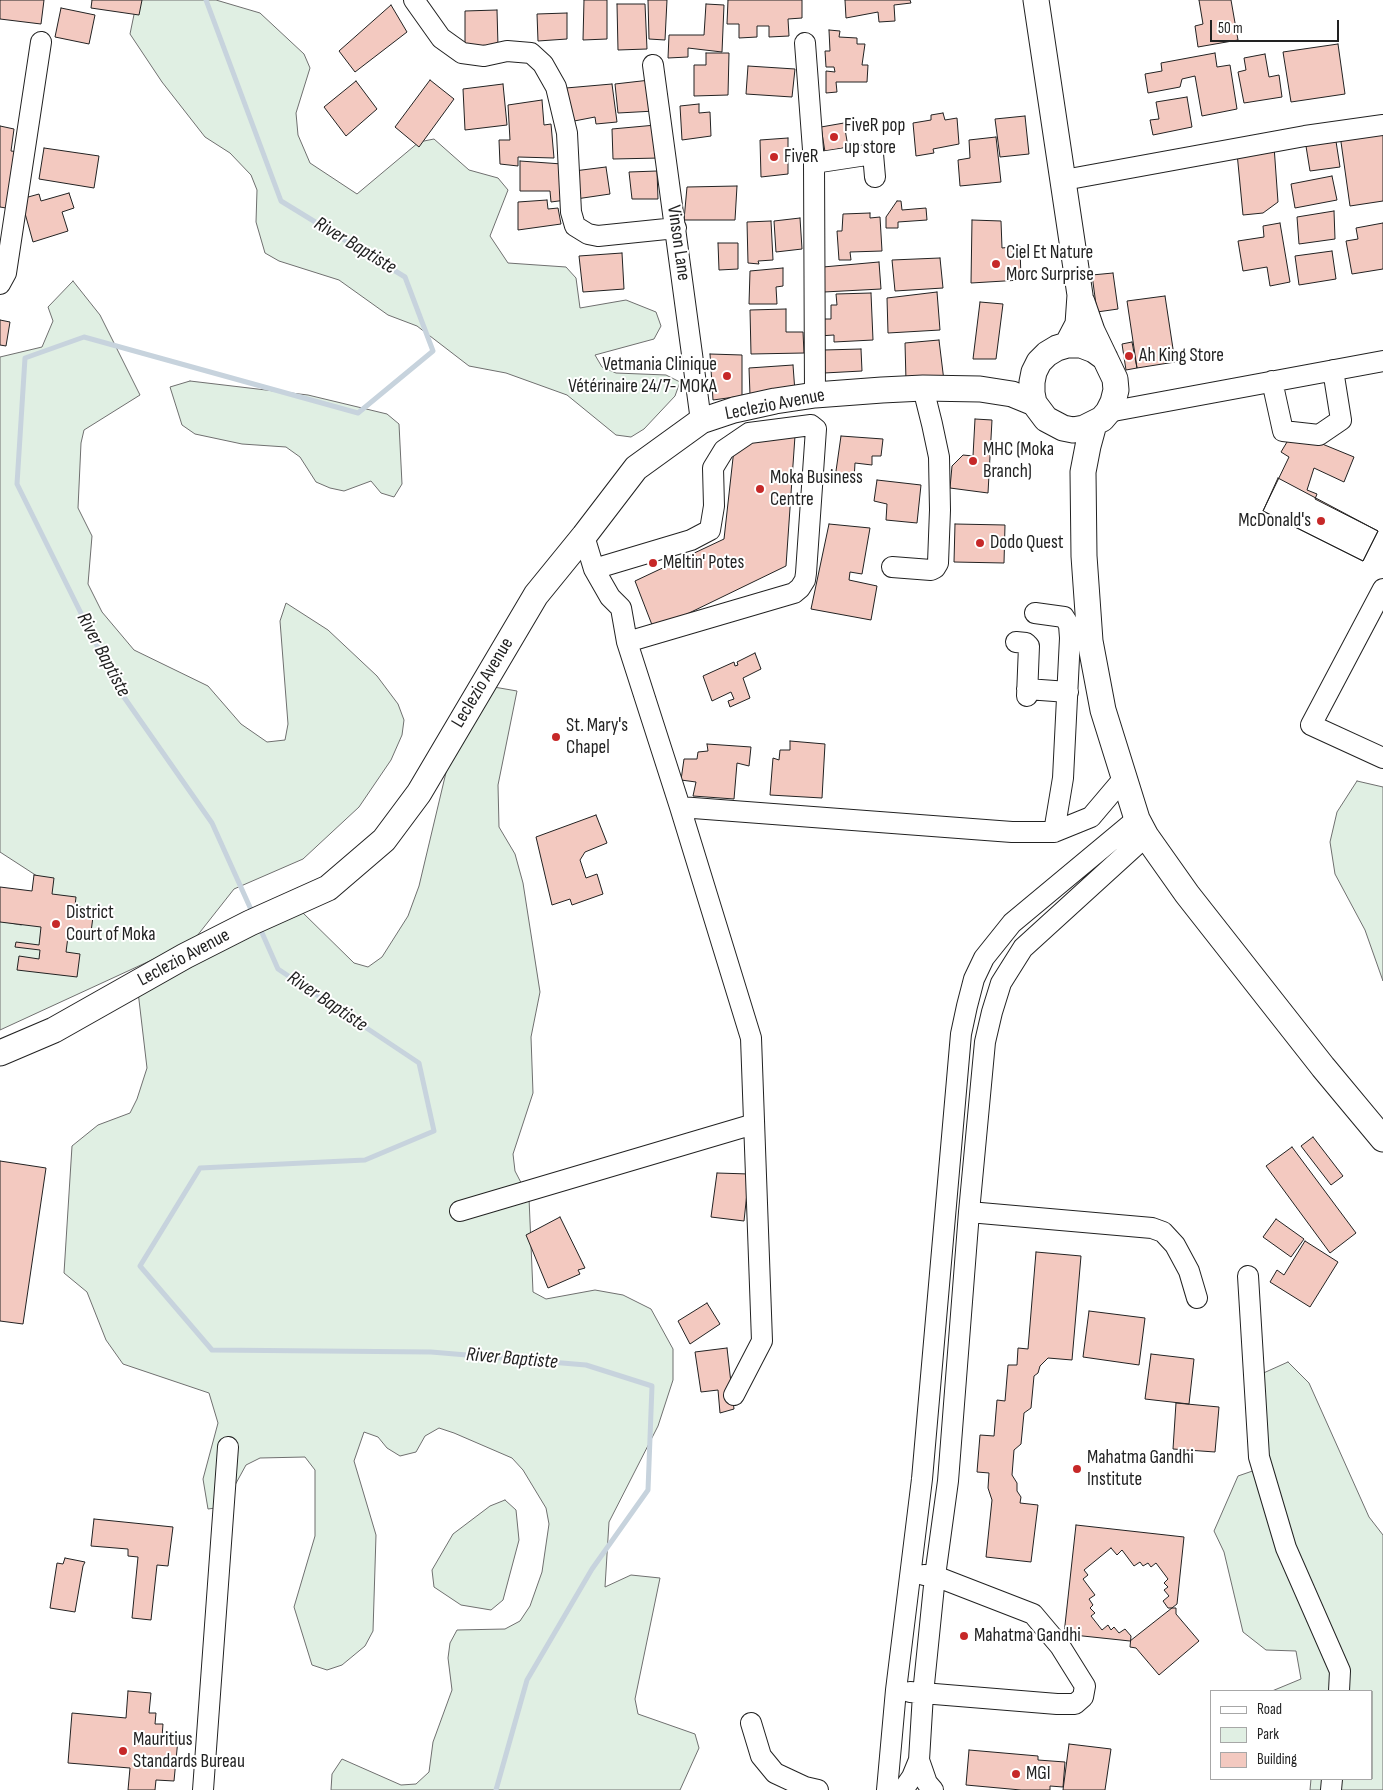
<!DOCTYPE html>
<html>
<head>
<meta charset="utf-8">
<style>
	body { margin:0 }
	#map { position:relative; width:1383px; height:1790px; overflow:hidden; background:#fff; font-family:"Sofia Sans Condensed",sans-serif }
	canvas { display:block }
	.legend { position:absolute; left:1210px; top:1690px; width:162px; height:90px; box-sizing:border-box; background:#fff; border:1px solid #a7a7a7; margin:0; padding:6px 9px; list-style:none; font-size:15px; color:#222 }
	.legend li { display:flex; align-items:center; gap:10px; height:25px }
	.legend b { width:25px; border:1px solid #a7a7a7 }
	.scale { position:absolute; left:1210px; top:20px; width:129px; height:22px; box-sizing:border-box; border:2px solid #222; border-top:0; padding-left:6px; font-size:15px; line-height:18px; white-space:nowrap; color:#222; -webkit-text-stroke:4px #fff; paint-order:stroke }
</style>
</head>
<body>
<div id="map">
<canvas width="1383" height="1790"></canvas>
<ul class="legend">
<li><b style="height:6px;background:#fff"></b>Road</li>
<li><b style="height:14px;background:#e0efe3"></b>Park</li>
<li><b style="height:14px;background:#f3c9c0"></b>Building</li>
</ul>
<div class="scale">50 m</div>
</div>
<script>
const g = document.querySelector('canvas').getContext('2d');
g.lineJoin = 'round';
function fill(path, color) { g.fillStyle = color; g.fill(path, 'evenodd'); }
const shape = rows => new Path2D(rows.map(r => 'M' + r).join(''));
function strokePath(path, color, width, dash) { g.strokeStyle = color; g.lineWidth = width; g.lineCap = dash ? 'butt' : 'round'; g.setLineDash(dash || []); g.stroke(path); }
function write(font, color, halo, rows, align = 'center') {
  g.font = font + ' "Sofia Sans Condensed",sans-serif'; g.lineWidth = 4; g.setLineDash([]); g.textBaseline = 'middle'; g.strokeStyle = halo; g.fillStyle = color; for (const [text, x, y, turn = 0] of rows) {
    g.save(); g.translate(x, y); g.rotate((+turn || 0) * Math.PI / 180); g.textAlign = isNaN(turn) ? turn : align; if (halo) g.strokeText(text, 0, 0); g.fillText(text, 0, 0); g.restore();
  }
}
const green = shape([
	[137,0,216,0,260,13,304,54,310,68,296,113,298,135,310,163,357,194,419,142,434,139,469,170,498,178,508,190,490,236,508,263,566,267,576,278,580,308,626,300,656,312,661,326,654,339,595,355,602,367,616,373,666,375,680,382,675,396,644,429,631,437,616,435,567,395,506,373,469,366,417,326,388,315,339,280,279,261,265,253,256,222,257,190,251,175,230,153,205,137,162,82,130,34,137,0],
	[73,281,100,315,140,395,84,430,81,443,78,508,92,536,88,584,102,612,134,650,208,686,241,724,267,742,285,740,288,724,280,621,286,603,328,630,377,676,398,704,404,720,402,735,391,760,359,807,303,859,234,889,193,941,0,1030,0,921,21,925,36,920,37,876,0,852,0,357,42,347,53,321,48,307,73,281],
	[190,381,308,395,387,414,399,424,402,484,394,497,381,493,371,481,344,491,330,488,316,482,300,457,286,447,242,444,195,434,182,425,170,387,190,381],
	[488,686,517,691,498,785,499,827,515,854,523,883,540,992,531,1037,533,1093,513,1154,515,1171,529,1198,533,1292,546,1299,595,1290,623,1295,651,1309,673,1349,673,1380,658,1426,609,1522,605,1587,631,1575,660,1578,635,1699,638,1714,695,1734,699,1748,680,1790,331,1790,332,1774,342,1759,401,1785,416,1784,429,1772,433,1742,452,1690,448,1658,450,1643,457,1630,505,1629,520,1621,530,1606,542,1572,549,1524,546,1508,523,1470,512,1458,454,1433,439,1428,425,1436,416,1452,400,1456,387,1448,378,1437,364,1432,354,1461,376,1535,373,1631,365,1646,342,1665,327,1670,312,1665,294,1607,315,1536,315,1470,305,1457,260,1458,246,1465,223,1507,208,1509,203,1479,218,1423,209,1393,123,1364,106,1340,87,1292,64,1273,72,1146,98,1125,130,1113,137,1099,147,1068,137,983,300,910,354,963,368,967,382,957,408,916,419,886,463,701,488,686],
	[1357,781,1383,787,1383,981,1365,930,1335,874,1330,842,1337,812,1357,781],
	[1288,1362,1309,1383,1369,1517,1383,1535,1383,1790,1310,1790,1311,1779,1372,1779,1372,1691,1272,1691,1301,1679,1296,1651,1266,1650,1243,1632,1224,1552,1214,1531,1238,1476,1267,1466,1259,1375,1288,1362],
	[505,1500,516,1510,519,1540,503,1600,491,1610,461,1605,434,1587,432,1570,453,1534,490,1506,505,1500]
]);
fill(green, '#e0efe3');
strokePath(green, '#6f6f6f', 1);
strokePath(shape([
	[206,0,281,201,405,277,433,351,358,413,84,337,25,358,17,484,119,690,212,823,253,914],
	[259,926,278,969,419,1063,434,1131,365,1160,200,1168,140,1266,212,1350,431,1352,586,1365,652,1386,648,1490,592,1569,527,1680,496,1790]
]), '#c7d3dd', 5);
const building = shape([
	[0,0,44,0,41,24,0,19,0,0],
	[92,0,142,0,139,15,91,8,92,0],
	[584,0,607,0,607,39,583,40,584,0],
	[648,0,667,0,665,40,649,39,648,0],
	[728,0,802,0,802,18,788,19,789,36,769,37,769,26,757,26,757,37,739,38,739,24,727,24,728,0],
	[845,0,910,0,911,3,894,5,895,21,879,22,878,12,846,18,845,0],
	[1199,0,1231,0,1238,40,1198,47,1195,26,1203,24,1199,0],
	[617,4,645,4,647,49,618,50,617,4],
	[706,4,724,5,722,52,688,48,688,57,668,58,669,35,704,35,706,4],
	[391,5,407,32,355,72,339,51,391,5],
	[61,8,95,15,89,44,55,37,61,8],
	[497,10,498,46,465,47,465,11,497,10],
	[567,13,567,39,538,41,537,14,567,13],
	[829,30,840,31,839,37,857,38,857,44,865,44,862,65,868,65,867,82,836,82,837,92,826,93,826,71,835,72,834,67,826,67,825,51,830,51,829,30],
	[1338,44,1345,94,1291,102,1283,52,1338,44],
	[706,53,729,53,728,95,694,96,694,65,706,65,706,53],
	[1215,53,1217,67,1230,65,1237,109,1202,116,1195,76,1182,79,1180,87,1148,93,1145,74,1162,71,1161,63,1215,53],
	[1265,54,1269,77,1279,75,1282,97,1244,103,1238,72,1246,70,1244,58,1265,54],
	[748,66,795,69,792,97,746,94,748,66],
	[430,80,454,99,419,147,395,127,430,80],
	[650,80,655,111,618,113,615,84,650,80],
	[356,81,377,109,346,136,324,107,356,81],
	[503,84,507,125,465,130,463,89,503,84],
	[612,84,617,122,596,124,595,117,569,122,566,88,612,84],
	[1187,97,1192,127,1153,135,1150,120,1159,119,1156,102,1187,97],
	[542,100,544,125,551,124,554,158,518,157,518,166,500,164,499,140,510,140,508,105,542,100],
	[699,104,699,113,710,112,711,136,682,140,680,106,699,104],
	[943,113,945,120,957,118,959,144,933,149,934,153,916,156,913,123,931,120,931,115,943,113],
	[1025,116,1029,154,1000,157,995,119,1025,116],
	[844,123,848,147,825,152,821,127,844,123],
	[656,125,660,158,613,159,612,129,656,125],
	[0,126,14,129,11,151,19,152,6,208,0,207,0,126],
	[1383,129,1383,201,1350,206,1340,135,1383,129],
	[1335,135,1340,167,1310,171,1305,140,1335,135],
	[996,137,1001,182,960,186,958,160,970,158,969,140,996,137],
	[788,138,788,174,761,177,760,140,788,138],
	[1274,146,1278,202,1263,213,1243,215,1237,153,1274,146],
	[44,148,99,156,94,188,39,179,44,148],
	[520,161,562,164,566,200,551,202,550,191,520,191,520,161],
	[606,167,610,194,576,199,574,171,606,167],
	[657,171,658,199,632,199,629,172,657,171],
	[1332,176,1337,200,1295,208,1291,184,1332,176],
	[737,186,735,220,684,220,687,187,737,186],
	[69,193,74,208,62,212,68,231,33,242,21,199,39,194,41,201,69,193],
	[547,200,548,209,558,208,561,224,518,230,518,202,547,200],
	[897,201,901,201,902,210,926,208,927,220,898,222,898,228,886,228,886,217,897,201],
	[1334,211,1335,239,1299,244,1297,217,1334,211],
	[870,213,870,218,880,217,882,251,850,252,851,260,839,260,837,231,842,231,843,214,870,213],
	[800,218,802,249,776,252,774,221,800,218],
	[972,220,1001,221,1002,248,1020,246,1021,280,971,283,972,220],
	[771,221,773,260,758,261,759,264,748,263,747,222,771,221],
	[1280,223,1290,282,1270,286,1267,267,1243,271,1238,241,1264,237,1263,226,1280,223],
	[1383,223,1383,269,1352,274,1346,241,1358,239,1356,228,1383,223],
	[718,243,738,243,738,269,719,270,718,243],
	[1332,251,1336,279,1299,285,1295,256,1332,251],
	[622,253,624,289,583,292,579,256,622,253],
	[940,258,943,288,895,291,892,260,940,258],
	[879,262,881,289,824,292,823,267,879,262],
	[783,268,783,286,776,287,777,304,749,304,750,271,783,268],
	[1113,273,1118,309,1097,312,1092,275,1113,273],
	[937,292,940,330,888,333,887,298,937,292],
	[871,293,873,340,834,342,834,335,818,336,818,319,831,319,831,305,837,305,836,294,871,293],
	[1165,296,1175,362,1137,368,1127,301,1165,296],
	[980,302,1003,304,996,359,973,359,980,302],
	[786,309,786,332,803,332,804,353,751,354,750,310,786,309],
	[0,320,10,322,6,346,0,345,0,320],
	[939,340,944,381,906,381,905,343,939,340],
	[1132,342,1137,368,1126,370,1122,344,1132,342],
	[861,349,862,371,824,373,824,350,861,349],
	[710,354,742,355,742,396,713,400,710,354],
	[793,365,795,392,750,395,749,368,793,365],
	[975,419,992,420,988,493,950,488,952,466,963,455,973,456,975,419],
	[1293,432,1354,457,1344,482,1314,468,1307,490,1317,494,1315,499,1378,531,1363,561,1263,511,1289,457,1281,452,1293,432],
	[795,436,786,566,654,630,635,581,724,539,735,440,795,436],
	[841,436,883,439,881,456,872,456,872,465,855,463,854,480,835,478,841,436],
	[1278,478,1378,531,1363,561,1263,511,1278,478],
	[877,480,921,485,917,523,886,520,887,504,874,501,877,480],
	[829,524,870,528,862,574,850,572,849,580,877,586,871,620,811,609,829,524],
	[955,524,1005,525,1004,563,954,562,955,524],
	[755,653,761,669,743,678,750,698,730,707,728,701,734,699,731,692,712,701,703,676,734,662,735,666,738,665,737,662,755,653],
	[790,741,825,744,822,798,770,795,773,758,779,760,780,750,790,750,790,741],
	[707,744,751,747,749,766,737,763,734,799,693,796,696,782,681,780,684,759,697,759,698,752,708,751,707,744],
	[596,815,607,843,585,852,580,860,586,878,597,874,603,894,572,905,570,899,552,905,536,837,596,815],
	[34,875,54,878,52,894,76,897,75,906,94,909,91,932,69,929,66,952,80,954,77,977,17,970,19,956,39,959,40,950,15,947,16,942,39,945,41,927,0,922,0,887,32,891,34,875],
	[1313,1137,1343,1176,1331,1185,1301,1146,1313,1137],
	[1292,1147,1356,1233,1330,1253,1266,1166,1292,1147],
	[0,1161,46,1168,23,1324,0,1321,0,1161],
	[717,1173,749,1174,744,1221,711,1217,717,1173],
	[560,1217,585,1268,578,1270,580,1274,548,1288,526,1235,560,1217],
	[1276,1219,1304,1239,1291,1257,1263,1237,1276,1219],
	[1305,1241,1338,1262,1310,1307,1270,1282,1277,1270,1284,1275,1305,1241],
	[1036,1252,1081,1256,1072,1360,1048,1358,1040,1366,1038,1373,1034,1376,1031,1408,1024,1413,1021,1444,1014,1450,1012,1475,1017,1483,1017,1491,1021,1497,1020,1503,1038,1505,1031,1562,986,1557,992,1500,988,1488,989,1473,977,1472,980,1435,994,1436,997,1400,1005,1401,1008,1365,1017,1365,1018,1348,1028,1349,1036,1252],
	[707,1303,720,1324,690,1344,678,1321,707,1303],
	[1089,1311,1145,1318,1139,1365,1083,1357,1089,1311],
	[727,1348,734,1409,720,1413,718,1390,701,1392,695,1352,727,1348],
	[1151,1354,1194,1359,1189,1404,1145,1399,1151,1354],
	[1176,1403,1219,1407,1215,1452,1173,1449,1176,1403],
	[94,1519,173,1527,168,1566,157,1565,151,1620,132,1618,138,1557,128,1556,128,1549,91,1546,94,1519],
	[1076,1525,1184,1537,1177,1604,1130,1641,1064,1634,1076,1525],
	[1111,1548,1117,1555,1122,1550,1134,1566,1140,1562,1143,1566,1148,1563,1151,1567,1156,1563,1168,1579,1164,1583,1168,1587,1164,1590,1169,1596,1163,1601,1168,1608,1176,1608,1176,1614,1199,1641,1159,1675,1136,1648,1130,1647,1131,1636,1125,1629,1119,1633,1114,1627,1111,1630,1108,1625,1102,1630,1091,1616,1095,1613,1090,1608,1093,1605,1089,1599,1095,1595,1083,1579,1088,1575,1084,1570,1111,1548],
	[65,1558,85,1562,83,1566,75,1612,50,1608,57,1563,63,1564,65,1558],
	[128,1691,151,1693,149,1713,156,1713,155,1724,163,1724,162,1737,178,1739,174,1781,156,1780,155,1790,128,1790,130,1768,68,1763,72,1713,126,1718,128,1691],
	[1069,1744,1111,1749,1105,1790,1063,1790,1069,1744],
	[969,1750,1038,1756,1038,1760,1065,1762,1063,1787,1050,1786,1050,1790,1021,1790,966,1785,969,1750]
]);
fill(building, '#f3c9c0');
strokePath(building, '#222', 1);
const minor = shape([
	[414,0,441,38,462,53,484,56,507,51,531,53,543,64,556,87,567,133,571,212,575,226,588,234,598,236,676,228],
	[805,43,814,163,815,395],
	[653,65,701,421],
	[814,163,873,154,875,177],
	[1064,180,1305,136,1383,125],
	[0,284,6,273,41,42],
	[1272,381,1283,431,1319,435,1341,420,1333,370],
	[1108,412,1383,361],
	[584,536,594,569,610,597,621,608,627,642,680,807,751,1038,762,1341,734,1395],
	[892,567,931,570,935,568,938,563,940,510,939,457,932,424,923,388],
	[594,569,691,540,710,530,714,506,713,468,724,450,749,433,811,425,816,429,806,573,805,580,800,588,794,593,627,642],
	[1383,589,1311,725,1383,758],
	[1035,613,1064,617,1069,625,1070,638,1063,778,1054,832],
	[1016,642,1026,643,1029,646,1027,696],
	[1027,689,1068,692],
	[680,807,1012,832,1054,832,1091,817,1124,778],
	[460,1211,754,1124],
	[969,1212,1152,1228,1163,1232,1175,1245,1189,1271,1197,1298],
	[1248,1276,1259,1457,1286,1548,1340,1671,1339,1691],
	[910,1692,1057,1704,1075,1704,1083,1697,1085,1686,1060,1646,1033,1614,935,1576,924,1575],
	[751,1723,761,1756,775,1773,805,1787,818,1790],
	[203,1790,228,1447],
	[887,1790,896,1690,922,1479,961,1034,967,1006,974,979,984,958,1012,923,1137,819],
	[903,1790,912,1777,919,1760],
	[933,1790,927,1783,919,1760,923,1694,935,1576,948,1481,969,1212,985,1042,992,1012,1001,983,1023,948,1146,836],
	[1331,1790,1332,1779]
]);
const major = shape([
	[1036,0,1080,295,1078,324,1067,345],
	[1082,302,1092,331,1115,379,1116,390,1113,402,1108,412,1102,419,1084,428,1073,430,1063,428,1046,419,1034,403,1032,393,1032,382,1034,372,1039,362,1047,354,1057,348,1067,345,1081,345,1094,350,1105,358],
	[1094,424,1088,446,1083,472,1084,556,1090,641,1103,710,1137,819,1146,836,1187,894,1323,1067,1383,1139],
	[0,1053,54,1030,185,956,250,923,328,888,384,840,419,793,536,595,584,536,636,468,701,421,734,410,775,401,815,395,882,390,923,388,980,389,1012,394,1034,403]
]);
strokePath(minor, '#222', 22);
strokePath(major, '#222', 27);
strokePath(minor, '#fff', 20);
strokePath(major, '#fff', 25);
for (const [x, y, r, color] of [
	[834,137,5,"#c62828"],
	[774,157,5,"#c62828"],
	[996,264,5,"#c62828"],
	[1129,356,5,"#c62828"],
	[727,376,5,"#c62828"],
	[973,461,5,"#c62828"],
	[760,489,5,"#c62828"],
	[1321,521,5,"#c62828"],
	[980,543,5,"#c62828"],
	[653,563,5,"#c62828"],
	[556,737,5,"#c62828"],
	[56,924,5,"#c62828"],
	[1077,1469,5,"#c62828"],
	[964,1636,5,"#c62828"],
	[123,1751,5,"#c62828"],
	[1016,1774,5,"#c62828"]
]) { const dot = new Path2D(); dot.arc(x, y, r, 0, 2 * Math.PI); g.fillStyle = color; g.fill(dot); strokePath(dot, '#fff', 2); }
write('19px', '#222', '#fff', [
	["FiveR pop",844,126],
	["up store",844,148],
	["FiveR",784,157],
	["Ciel Et Nature",1006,253],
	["Morc Surprise",1006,275],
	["Ah King Store",1139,356],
	["Vetmania Clinique",717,365,"right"],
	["Vétérinaire 24/7- MOKA",717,387,"right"],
	["MHC (Moka",983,450],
	["Branch)",983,472],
	["Moka Business",770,478],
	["Centre",770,500],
	["McDonald's",1311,521,"right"],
	["Dodo Quest",990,543],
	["Meltin' Potes",663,563],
	["St. Mary's",566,726],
	["Chapel",566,748],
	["District",66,913],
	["Court of Moka",66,935],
	["Mahatma Gandhi",1087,1458],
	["Institute",1087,1480],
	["Mahatma Gandhi",974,1636],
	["Mauritius",133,1740],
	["Standards Bureau",133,1762],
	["MGI",1026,1774]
], 'left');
write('19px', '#222', '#fff', [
	["Vinson Lane",678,243,82],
	["Leclezio Avenue",775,405,-11],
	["Leclezio Avenue",483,683,-59],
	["Leclezio Avenue",184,958,-28]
]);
write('italic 20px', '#222', '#fff', [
	["River Baptiste",355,246,31],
	["River Baptiste",103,655,62],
	["River Baptiste",327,1002,34],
	["River Baptiste",512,1359,5]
]);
</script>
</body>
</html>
